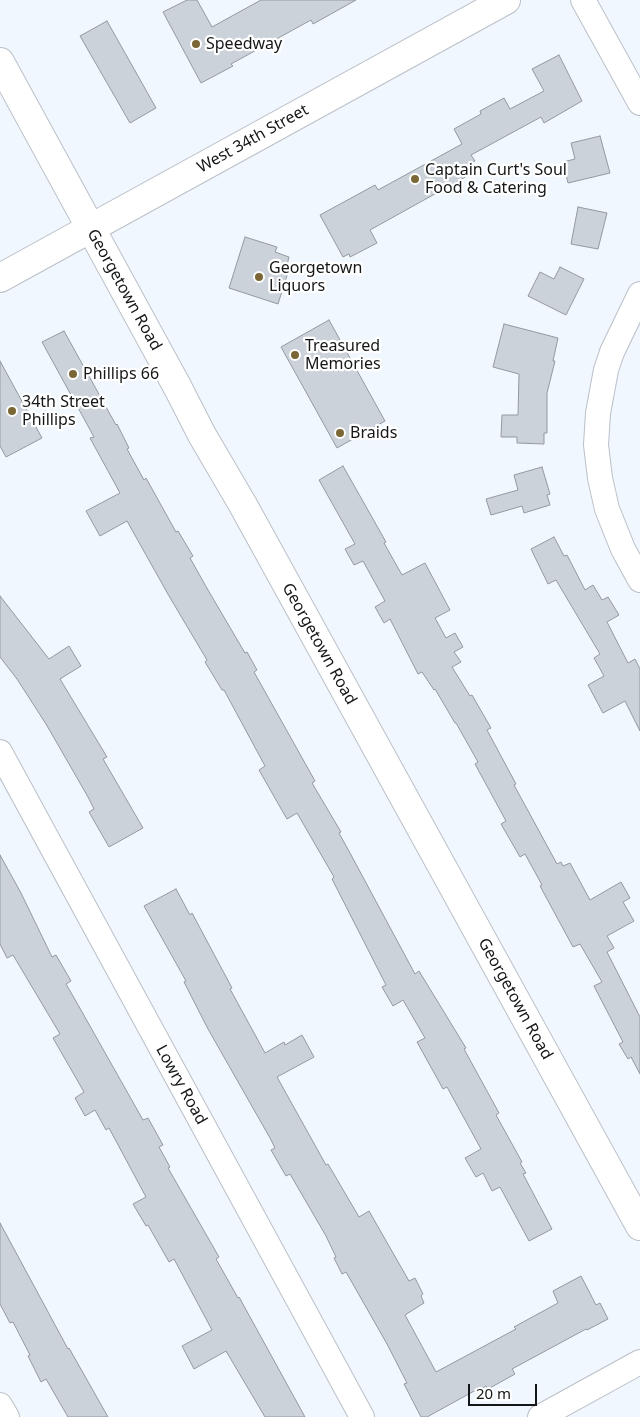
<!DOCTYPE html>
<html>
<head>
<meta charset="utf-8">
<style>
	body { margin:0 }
	#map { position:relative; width:640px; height:1417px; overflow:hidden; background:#f1f7ff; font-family:"Noto Sans",sans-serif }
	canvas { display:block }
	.scale { position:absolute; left:468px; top:1384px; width:69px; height:22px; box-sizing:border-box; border:2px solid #141618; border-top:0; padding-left:6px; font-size:15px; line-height:18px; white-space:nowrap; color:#141618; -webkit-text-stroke:4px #fff; paint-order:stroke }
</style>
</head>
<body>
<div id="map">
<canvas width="640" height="1417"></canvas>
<div class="scale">20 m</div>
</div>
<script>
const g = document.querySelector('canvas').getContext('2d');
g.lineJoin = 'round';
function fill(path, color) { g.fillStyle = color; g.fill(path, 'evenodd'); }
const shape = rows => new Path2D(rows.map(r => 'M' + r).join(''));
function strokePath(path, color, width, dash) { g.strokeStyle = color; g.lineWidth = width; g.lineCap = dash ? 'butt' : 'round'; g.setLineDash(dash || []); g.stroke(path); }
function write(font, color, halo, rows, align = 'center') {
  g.font = font + ' "Noto Sans",sans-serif'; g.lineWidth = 4.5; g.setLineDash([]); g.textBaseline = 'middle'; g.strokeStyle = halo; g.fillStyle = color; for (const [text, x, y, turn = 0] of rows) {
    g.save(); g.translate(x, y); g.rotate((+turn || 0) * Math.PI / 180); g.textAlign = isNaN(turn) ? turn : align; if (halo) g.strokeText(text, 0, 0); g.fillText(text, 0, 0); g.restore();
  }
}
const building = shape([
	[187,0,197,0,212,27,261,0,356,0,313,24,311,20,231,64,233,66,201,83,163,12,187,0],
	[107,21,156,108,130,123,80,36,107,21],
	[559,55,582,101,544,123,541,117,471,155,475,161,466,166,469,175,370,230,377,243,350,257,349,254,343,257,320,215,375,185,378,190,462,144,454,129,481,114,480,111,504,98,510,109,544,91,532,69,559,55],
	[600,136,610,173,568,183,563,162,575,159,571,143,600,136],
	[578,207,607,213,598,249,571,244,578,207],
	[245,237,277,247,275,252,289,257,287,265,290,266,278,304,229,288,245,237],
	[560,267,584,279,566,315,528,296,540,272,554,279,560,267],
	[329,320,385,421,337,448,281,347,329,320],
	[504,324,558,338,553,361,555,361,547,393,547,433,544,433,544,444,517,443,517,437,501,437,502,415,518,415,519,374,493,367,504,324],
	[64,331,116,425,117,424,129,448,127,449,144,480,146,478,176,532,178,531,193,556,190,558,208,590,245,653,247,652,257,670,254,672,315,781,312,783,341,832,339,833,350,853,415,974,419,971,466,1048,464,1049,499,1113,496,1115,522,1162,520,1163,526,1173,523,1174,552,1229,529,1241,500,1187,492,1191,483,1173,476,1177,465,1158,481,1149,447,1087,443,1089,417,1042,425,1038,403,1000,393,1006,382,987,386,985,332,879,334,877,297,813,287,819,280,807,259,770,265,766,224,690,222,690,205,662,207,660,169,596,127,521,100,536,86,511,120,493,90,438,94,437,42,342,64,331],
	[0,361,42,438,6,457,0,446,0,361],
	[343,466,386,542,384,543,402,575,425,563,450,610,435,618,446,638,455,633,463,647,454,652,461,662,452,667,470,696,472,695,491,728,487,730,516,784,514,785,557,864,561,862,563,866,570,863,590,900,621,882,630,898,623,902,634,921,607,936,614,948,607,952,640,1017,640,1074,631,1057,628,1059,619,1044,623,1042,594,986,602,982,580,944,573,947,540,886,542,885,525,854,520,857,501,824,506,821,475,764,478,762,456,723,455,723,435,689,434,690,422,672,418,674,390,619,384,623,375,607,385,601,363,561,354,565,345,549,355,544,319,480,343,466],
	[542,467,550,494,547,495,550,505,524,513,522,506,491,515,486,499,518,490,514,475,542,467],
	[554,537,564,556,567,555,585,590,593,585,602,600,608,597,619,615,607,622,628,663,635,659,640,669,640,731,625,701,603,713,588,685,604,676,594,658,600,654,556,580,548,584,531,549,554,537],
	[0,596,49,659,69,646,81,666,60,679,107,757,103,759,143,828,109,847,89,812,94,809,88,797,46,724,17,679,0,657,0,596],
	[0,855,21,893,52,957,56,955,71,981,66,984,73,996,143,1120,148,1118,163,1145,159,1147,170,1167,168,1168,219,1257,216,1259,238,1298,239,1297,305,1417,265,1417,226,1351,194,1369,182,1346,212,1330,174,1259,169,1262,148,1225,146,1226,133,1204,146,1197,109,1128,106,1130,95,1110,85,1116,75,1098,84,1092,53,1038,60,1034,13,955,7,958,0,944,0,855],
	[176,889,190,915,192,913,232,988,230,989,265,1053,284,1042,285,1045,302,1035,314,1057,277,1077,326,1165,328,1164,359,1217,369,1211,409,1281,415,1278,423,1294,421,1296,424,1303,405,1315,436,1372,516,1329,514,1327,558,1303,553,1291,581,1276,596,1305,600,1303,608,1319,587,1330,586,1329,512,1369,515,1374,488,1389,486,1386,477,1392,476,1390,427,1417,421,1417,404,1384,407,1383,387,1344,346,1272,342,1274,334,1258,336,1257,326,1236,290,1174,286,1176,271,1150,275,1148,270,1138,208,1029,184,982,186,981,144,906,176,889],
	[0,1223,68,1349,69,1348,108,1417,68,1417,46,1379,41,1382,28,1356,30,1355,13,1322,10,1323,0,1304,0,1223]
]);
fill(building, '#ccd2da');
strokePath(building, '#9399a0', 1);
const minor = shape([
	[583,0,640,103],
	[640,294,612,352,606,370,598,413,596,445,600,478,607,509,623,549,640,580],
	[0,752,362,1417],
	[0,1405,7,1417],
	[540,1417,640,1362]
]);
const tertiary = shape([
	[0,278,506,0]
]);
const secondary = shape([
	[0,62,178,388,202,435,243,505,640,1226]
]);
strokePath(minor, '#bac0c7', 26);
strokePath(tertiary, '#bac0c7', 30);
strokePath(secondary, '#bac0c7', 30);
strokePath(minor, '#fff', 24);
strokePath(tertiary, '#fff', 28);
strokePath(secondary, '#fff', 28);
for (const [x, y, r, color] of [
	[196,44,5,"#7b6636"],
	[415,179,5,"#7b6636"],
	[259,277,5,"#7b6636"],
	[295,355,5,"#7b6636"],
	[73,374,5,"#7b6636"],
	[12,411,5,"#7b6636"],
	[340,433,5,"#7b6636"]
]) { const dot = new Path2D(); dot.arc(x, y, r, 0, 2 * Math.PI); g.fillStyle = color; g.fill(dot); strokePath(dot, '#fff', 2); }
write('16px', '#141618', '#fff', [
	["Speedway",206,44],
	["Captain Curt's Soul",425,170],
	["Food & Catering",425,188],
	["Georgetown",269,268],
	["Liquors",269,286],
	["Treasured",305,346],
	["Memories",305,364],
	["Phillips 66",83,374],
	["34th Street",22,402],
	["Phillips",22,420],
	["Braids",350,433]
], 'left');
write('16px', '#141618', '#fff', [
	["West 34th Street",253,139,-29],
	["Georgetown Road",124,290,61],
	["Georgetown Road",319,644,61],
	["Georgetown Road",515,999,61],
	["Lowry Road",181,1085,61]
]);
</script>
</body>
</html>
